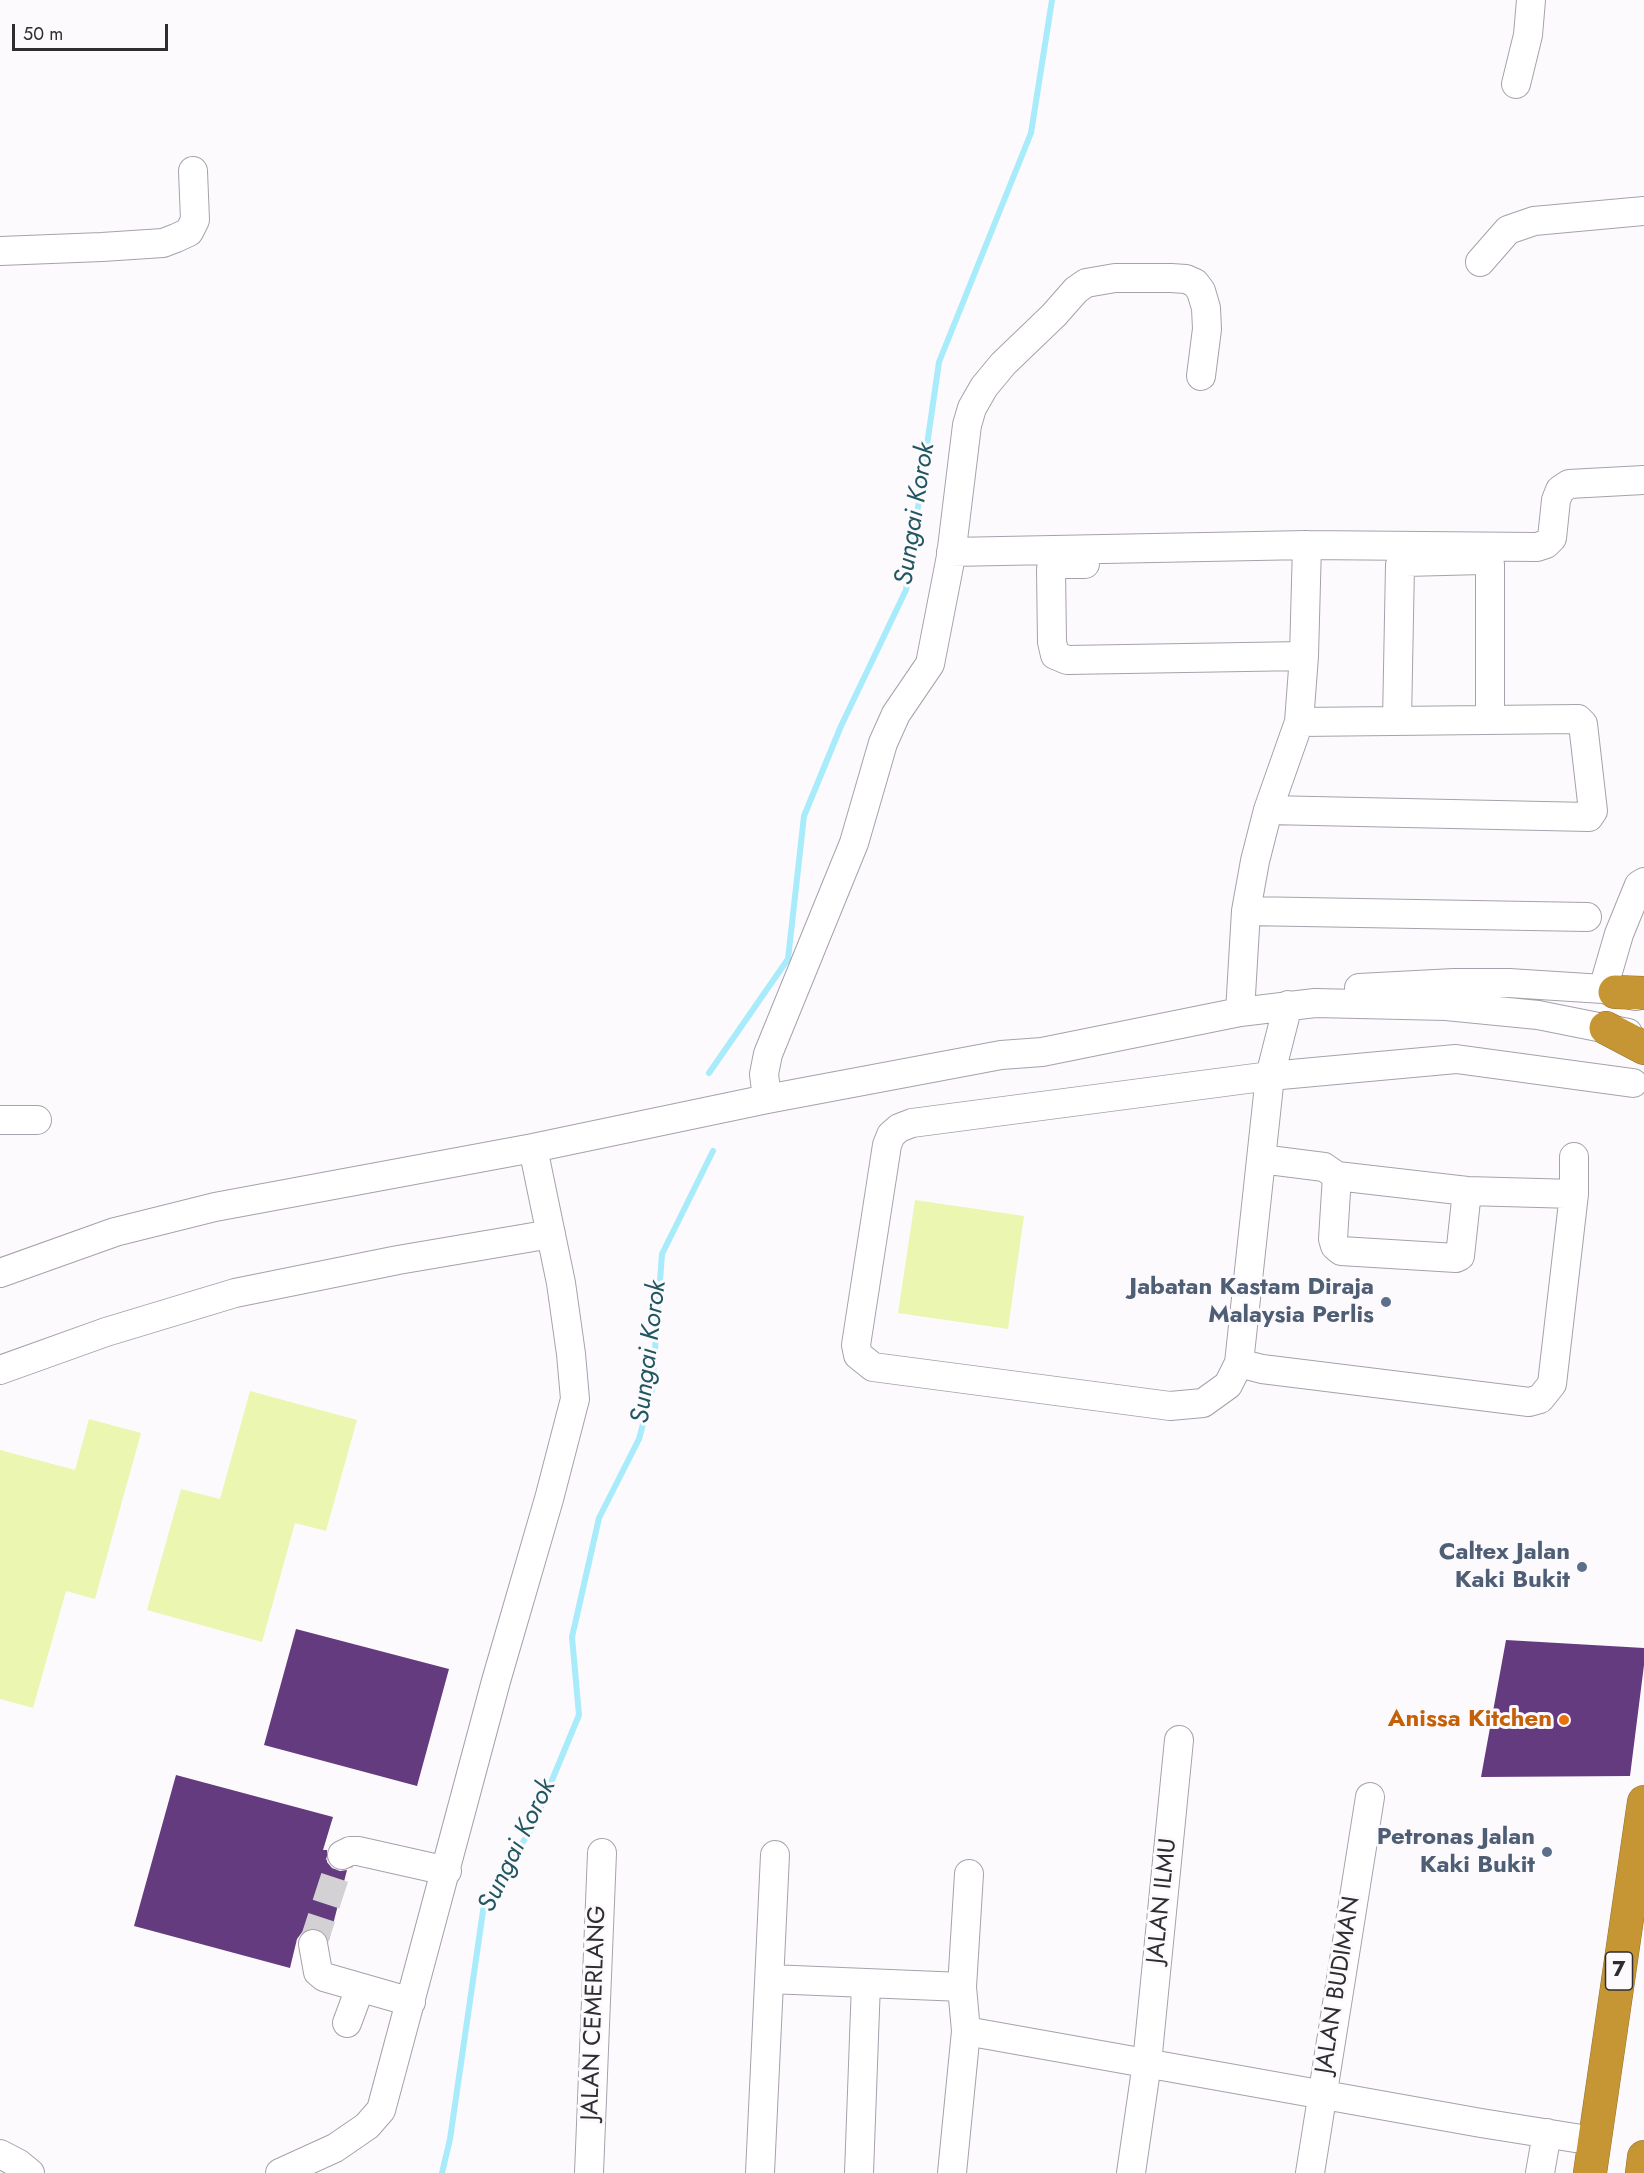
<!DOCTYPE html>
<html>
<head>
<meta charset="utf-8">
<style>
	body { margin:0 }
	#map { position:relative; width:1644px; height:2173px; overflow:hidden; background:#fdfafe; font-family:Jost,sans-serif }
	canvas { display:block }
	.scale { position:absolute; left:12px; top:24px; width:156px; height:27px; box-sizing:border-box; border:3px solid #2f2d31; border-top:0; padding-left:8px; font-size:18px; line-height:21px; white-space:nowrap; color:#2f2d31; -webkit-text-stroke:4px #fdfafe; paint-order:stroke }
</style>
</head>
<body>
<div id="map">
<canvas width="1644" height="2173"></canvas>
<div class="scale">50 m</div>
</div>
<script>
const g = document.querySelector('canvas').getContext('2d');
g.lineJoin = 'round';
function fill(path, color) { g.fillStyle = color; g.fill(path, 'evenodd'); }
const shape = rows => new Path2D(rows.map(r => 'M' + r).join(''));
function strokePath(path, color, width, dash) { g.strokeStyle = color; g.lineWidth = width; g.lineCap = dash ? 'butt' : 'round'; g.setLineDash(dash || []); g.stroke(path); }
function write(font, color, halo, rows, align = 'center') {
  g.font = font + ' Jost,sans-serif'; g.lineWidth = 6; g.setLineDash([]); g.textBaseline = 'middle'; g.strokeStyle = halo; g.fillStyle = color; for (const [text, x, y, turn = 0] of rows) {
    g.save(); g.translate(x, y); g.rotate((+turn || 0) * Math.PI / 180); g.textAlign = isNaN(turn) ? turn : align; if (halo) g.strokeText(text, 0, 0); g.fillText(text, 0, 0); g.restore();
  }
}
fill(shape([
	[915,1200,1024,1216,1008,1329,898,1313],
	[250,1391,357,1420,326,1531,295,1523,262,1642,147,1610,181,1489,220,1499],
	[89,1419,141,1433,95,1599,66,1591,33,1708,0,1699,0,1450,75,1470]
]), '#ebf6b1');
strokePath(shape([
	[709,1073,788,959,804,816,841,726,906,590,939,362,1031,133,1052,0],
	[442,2173,450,2139,484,1904,533,1826,579,1715,572,1637,599,1518,639,1439,652,1390,662,1254,713,1151]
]), '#a8ebfa', 6);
fill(shape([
	[296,1629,449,1669,417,1786,264,1745],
	[1506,1640,1644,1648,1644,1665,1630,1776,1481,1777],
	[176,1775,333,1817,323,1850,327,1850,327,1862,332,1868,340,1871,347,1870,329,1940,325,1933,318,1928,311,1928,303,1931,297,1939,290,1968,134,1926]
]), '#653b7f');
strokePath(shape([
	[313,1944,342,1855]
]), '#d4d1d5', 28, [28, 14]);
const minor = shape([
	[1516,84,1528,35,1531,0],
	[0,251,102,247,163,243,176,238,189,232,195,220,193,171],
	[1480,262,1508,230,1534,221,1644,211],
	[951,552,1307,545,1537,547,1546,544,1552,538,1556,500,1560,490,1569,484,1644,480],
	[1085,564,1057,564,1051,569,1052,642,1055,655,1067,660,1304,656],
	[1397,721,1400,565,1405,562,1483,560,1490,564,1490,720],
	[1268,810,1589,817,1593,811,1583,724,1578,719,1299,722],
	[1246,911,1587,917],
	[1359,988,1454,983,1509,983,1603,989,1636,996],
	[1603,989,1619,934,1639,885,1644,882],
	[1288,1005,1270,1076,1239,1363,1262,1369,1529,1402,1540,1399,1552,1384,1574,1194,1574,1157],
	[1240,1012,1246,911,1255,861,1268,810,1299,722,1304,656,1307,545],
	[767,1099,764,1074,768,1054,854,843,883,743,896,714,930,664,951,556,967,425,972,408,984,387,1003,364,1054,315,1076,290,1086,283,1115,278,1171,278,1186,279,1195,283,1201,291,1206,308,1207,329,1201,376],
	[0,1120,37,1120],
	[1261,1159,1324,1167,1337,1176,1467,1191,1574,1194],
	[1337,1176,1333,1239,1335,1246,1341,1251,1456,1258,1460,1256,1467,1191],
	[0,1273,115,1232,215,1207,533,1148,767,1099,1001,1055,1042,1052,1240,1012,1315,1003,1446,1006,1538,1015,1628,1033],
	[1239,1363,1228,1385,1203,1403,1170,1406,873,1367,858,1355,856,1345,887,1145,891,1135,899,1128,912,1123,1270,1076,1456,1059,1633,1083],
	[0,1370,106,1332,235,1293,398,1260,551,1234],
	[342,1855,350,1851,358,1851,447,1871],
	[313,1944,318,1972,324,1977,411,2002],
	[770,1979,962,1987],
	[347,2023,360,1988],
	[966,2031,1481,2123,1594,2141],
	[0,2154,19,2164,30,2173],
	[280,2173,335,2148,367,2126,381,2110,496,1681,549,1499,575,1399,571,1354,561,1283,533,1148],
	[589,2173,602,1853],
	[760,2173,775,1855],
	[859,2173,866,1983],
	[952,2173,966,2031,962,1987,969,1874],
	[1131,2173,1147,2063,1179,1740],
	[1310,2173,1370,1797],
	[1540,2173,1547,2133]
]);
const highway = shape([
	[1615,992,1644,993],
	[1606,1028,1644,1048],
	[1590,2173,1644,1802],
	[1642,2173,1644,2157]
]);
strokePath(minor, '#a6a1ab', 30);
strokePath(highway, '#927133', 34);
strokePath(minor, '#fff', 28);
strokePath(highway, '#c79634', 33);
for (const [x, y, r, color] of [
	[1386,1302,6,"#5c6f8a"],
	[1582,1567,6,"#5c6f8a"],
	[1564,1720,6,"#e8710a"],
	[1547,1852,6,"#5c6f8a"]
]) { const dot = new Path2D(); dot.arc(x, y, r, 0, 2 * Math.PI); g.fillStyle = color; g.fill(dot); strokePath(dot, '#fdfafe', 2); }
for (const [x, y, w] of [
	[1619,1971,27]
]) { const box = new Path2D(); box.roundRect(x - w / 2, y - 19, w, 38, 4.5); g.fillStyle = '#fdfafe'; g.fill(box); strokePath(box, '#2f2d31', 1.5); }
write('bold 22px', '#2f2d31', null, [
	["7",1619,1971]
]);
write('bold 24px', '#4e5e75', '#fdfafe', [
	["Jabatan Kastam Diraja",1374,1288],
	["Malaysia Perlis",1374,1316],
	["Caltex Jalan",1570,1553],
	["Kaki Bukit",1570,1581],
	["Petronas Jalan",1535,1838],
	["Kaki Bukit",1535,1866]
], 'right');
write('bold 24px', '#c56008', '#fdfafe', [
	["Anissa Kitchen",1552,1720]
], 'right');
write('24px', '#2f2d31', '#fdfafe', [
	["JALAN ILMU",1163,1901,-84],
	["JALAN BUDIMAN",1339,1985,-81],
	["JALAN CEMERLANG",595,2013,-88]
]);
write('italic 26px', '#215761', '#fdfafe', [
	["Sungai Korok",916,514,-81],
	["Sungai Korok",650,1352,-83],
	["Sungai Korok",518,1846,-64]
]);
</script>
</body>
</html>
